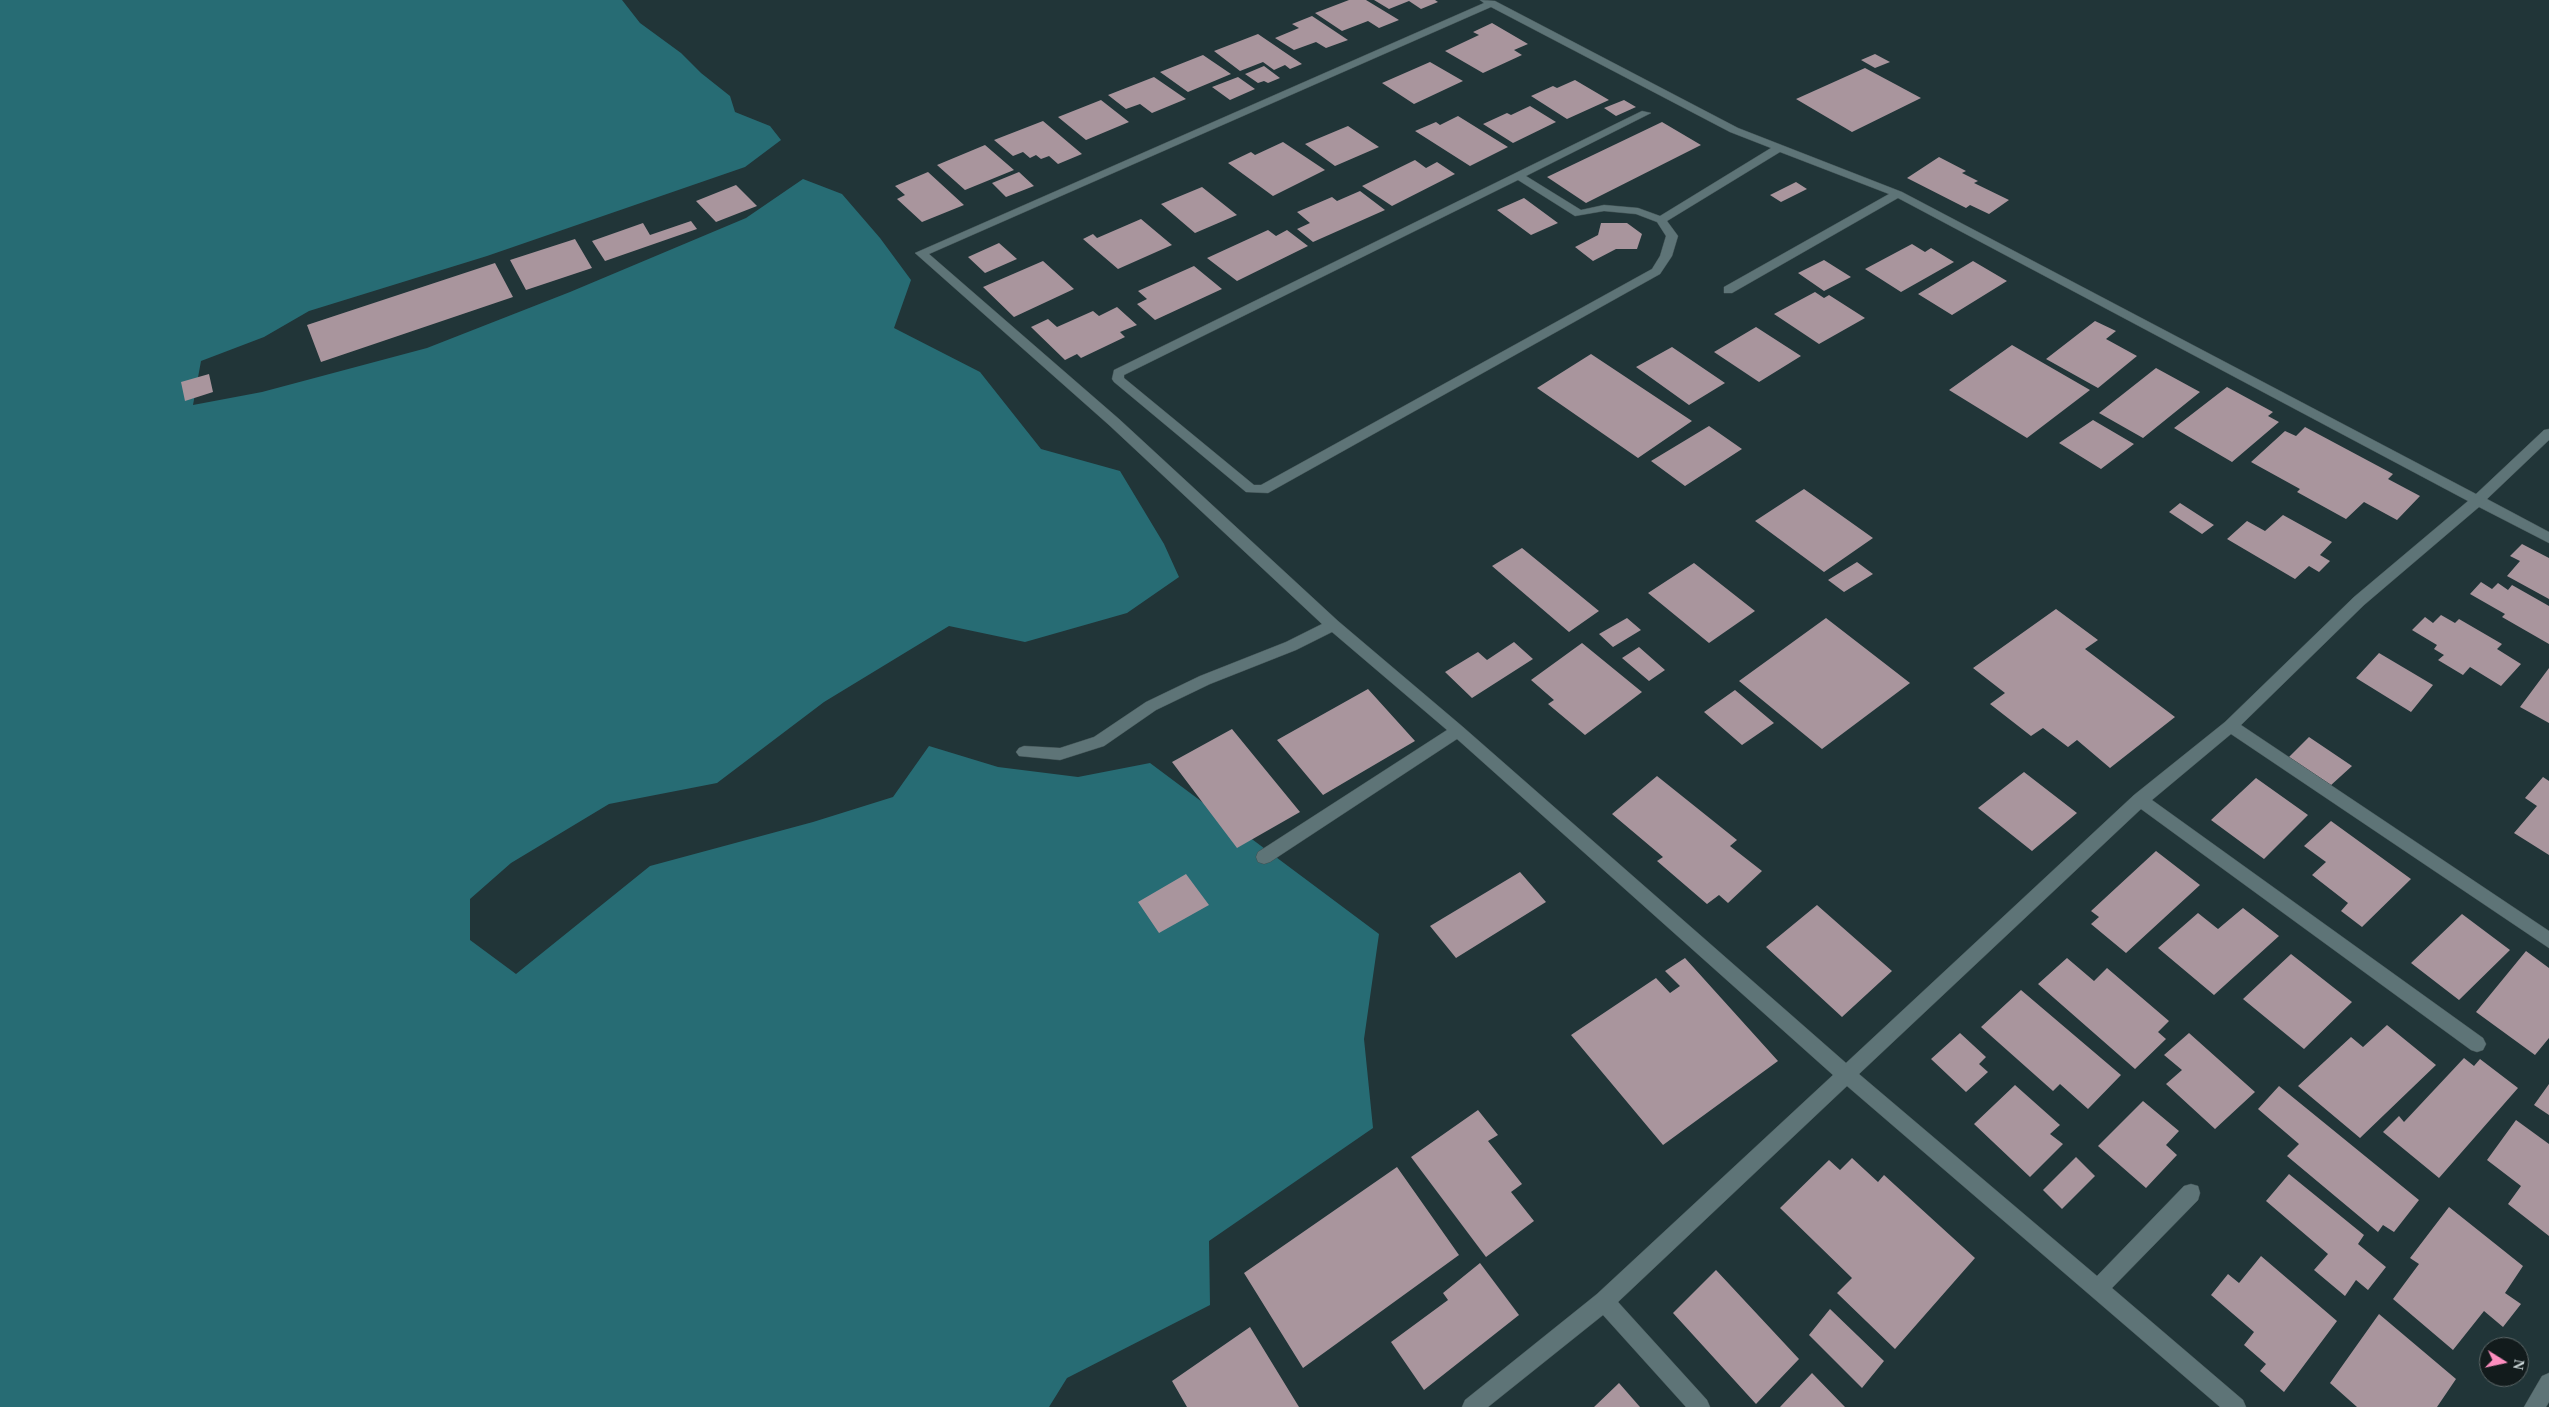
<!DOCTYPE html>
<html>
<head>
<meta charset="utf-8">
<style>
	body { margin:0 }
	#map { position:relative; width:2549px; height:1407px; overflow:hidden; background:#213538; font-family:"Times New Roman",serif }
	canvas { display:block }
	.north { position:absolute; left:2479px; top:1337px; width:50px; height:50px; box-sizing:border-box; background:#121b1c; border:1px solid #5d6768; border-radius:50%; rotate:100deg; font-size:14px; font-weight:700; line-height:20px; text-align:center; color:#cdd8da }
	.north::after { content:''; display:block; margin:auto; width:18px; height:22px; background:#fd8ebf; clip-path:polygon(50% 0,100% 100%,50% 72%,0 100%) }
</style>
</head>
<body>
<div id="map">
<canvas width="2549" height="1407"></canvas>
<div class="north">N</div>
</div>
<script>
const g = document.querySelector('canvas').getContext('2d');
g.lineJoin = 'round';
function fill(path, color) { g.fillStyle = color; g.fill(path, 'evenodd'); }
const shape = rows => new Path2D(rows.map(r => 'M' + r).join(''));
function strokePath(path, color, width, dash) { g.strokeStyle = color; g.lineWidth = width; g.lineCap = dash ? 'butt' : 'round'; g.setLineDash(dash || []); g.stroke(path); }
fill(shape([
	[0,0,622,0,640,23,681,53,701,73,730,96,735,112,770,126,781,140,745,167,487,256,309,311,264,337,201,361,193,405,262,392,427,348,570,292,746,218,803,179,842,194,880,238,911,280,894,328,980,372,1041,449,1120,471,1164,544,1179,577,1127,613,1025,642,949,626,824,702,717,783,609,804,511,863,470,899,470,940,516,974,650,866,813,822,893,797,929,746,998,767,1078,777,1150,763,1379,934,1364,1039,1373,1128,1209,1241,1210,1305,1067,1378,1049,1407,0,1407]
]), '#276c74');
fill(shape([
	[1349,0,1366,0,1399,20,1379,28,1368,21,1342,31,1315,13],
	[1374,0,1435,0,1438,2,1421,9,1409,1,1389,9],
	[1312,16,1348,40,1326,48,1316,42,1294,50,1275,38,1299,28,1292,24],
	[1492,23,1528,44,1514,50,1522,55,1483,73,1445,51,1479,35,1473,32],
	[1258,34,1302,64,1290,69,1285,65,1274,70,1263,62,1240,71,1214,51],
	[1875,54,1890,62,1875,68,1861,60],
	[1203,55,1231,74,1188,92,1160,72],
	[1430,62,1463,81,1414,104,1382,83],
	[1264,66,1280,78,1268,83,1264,81,1258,83,1245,74],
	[1865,68,1921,98,1852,132,1796,99],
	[1154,77,1186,99,1152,113,1140,104,1126,109,1108,95],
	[1238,77,1255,89,1230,100,1212,87],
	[1575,80,1609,100,1567,119,1531,96,1553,86,1557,88],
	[1101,100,1129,122,1086,140,1058,117],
	[1624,100,1636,107,1616,116,1604,108],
	[1530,106,1556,122,1513,143,1483,124,1507,113,1511,115],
	[1458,116,1508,147,1470,166,1415,131,1436,122,1440,125],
	[1043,121,1082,154,1058,164,1049,156,1041,159,1036,155,1030,158,1023,152,1013,156,994,140],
	[1662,122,1701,145,1586,203,1547,177],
	[1348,126,1379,147,1335,166,1305,144],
	[1283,142,1325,170,1273,196,1228,163,1251,152,1255,155],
	[985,145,1014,170,965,190,937,165],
	[1939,157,1966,171,1962,173,1978,181,1974,183,2009,200,1989,214,1970,205,1966,208,1907,178],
	[1415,160,1426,168,1437,162,1455,174,1392,206,1362,186],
	[928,172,964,205,922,222,897,199,905,195,895,186],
	[1019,172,1034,186,1006,197,992,183],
	[1796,182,1807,189,1781,202,1770,195],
	[736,185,757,206,716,222,696,201],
	[1202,187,1237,215,1195,233,1161,204],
	[1360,191,1385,210,1313,242,1297,229,1310,223,1297,212,1332,197,1337,201],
	[1524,198,1558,223,1531,235,1497,210],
	[1141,219,1172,245,1118,269,1083,239,1093,234,1097,238],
	[691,221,697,229,605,261,592,241,643,223,650,235],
	[1601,223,1627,223,1642,234,1637,249,1616,249,1593,261,1575,247,1598,235],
	[1268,230,1276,236,1287,230,1308,246,1237,281,1207,258],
	[575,239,592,268,526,290,510,260],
	[999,243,1017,259,985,273,968,257],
	[1912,244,1925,252,1931,248,1954,262,1901,292,1865,269],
	[1824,260,1851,277,1824,291,1798,273],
	[1043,261,1074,289,1014,317,983,287],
	[1973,261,2007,281,1952,315,1918,294],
	[495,263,513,297,321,362,307,325],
	[1194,266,1222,289,1155,320,1137,304,1147,299,1138,291],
	[1815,292,1824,298,1829,295,1865,318,1819,344,1774,314],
	[1117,307,1137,325,1120,332,1125,337,1081,358,1077,354,1065,360,1031,327,1048,319,1057,327,1093,311,1099,316],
	[2095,321,2116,331,2106,339,2137,356,2098,388,2046,359],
	[1756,327,1801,356,1759,382,1714,352],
	[2012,345,2090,390,2027,438,1949,390],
	[1672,347,1725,383,1689,405,1636,367],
	[1591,354,1692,421,1638,458,1537,388],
	[2156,368,2200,392,2143,438,2099,413],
	[209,374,213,392,185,401,181,382],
	[2227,387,2273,412,2268,416,2279,422,2232,462,2174,428],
	[2093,420,2134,444,2101,469,2059,443],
	[1709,426,1742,449,1685,486,1651,461],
	[2305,427,2393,474,2388,479,2420,496,2397,520,2364,502,2346,519,2297,492,2300,489,2251,462,2285,431,2296,436],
	[1804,489,1873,538,1824,572,1755,521],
	[2180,503,2214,525,2202,534,2169,512],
	[2283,515,2332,542,2320,555,2330,561,2319,572,2309,566,2295,579,2227,539,2247,521,2265,531],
	[2522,544,2549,558,2549,599,2507,576,2520,561,2510,556],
	[1522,548,1599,611,1569,632,1492,566],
	[1857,562,1873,574,1844,592,1828,580],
	[1694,563,1755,611,1709,643,1648,593],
	[2481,582,2492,589,2498,583,2508,590,2512,585,2549,606,2549,644,2502,617,2505,614,2470,594],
	[2056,609,2098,640,2085,649,2175,717,2110,768,2077,740,2068,747,2043,728,2031,736,1990,704,2005,693,1973,668],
	[2441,615,2455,623,2459,619,2502,644,2497,649,2521,664,2501,686,2470,667,2463,675,2438,660,2444,655,2434,649,2437,645,2412,630,2425,617,2433,623],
	[1627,618,1641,630,1613,647,1599,634],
	[1826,618,1910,683,1822,749,1739,681],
	[1514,642,1533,659,1472,698,1445,672,1478,652,1487,660],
	[1582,643,1642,692,1585,735,1548,704,1554,700,1531,680],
	[1639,647,1665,670,1649,681,1622,658],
	[2379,653,2433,685,2411,712,2356,678],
	[2549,668,2549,723,2520,707],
	[1368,689,1415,741,1323,795,1277,740],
	[1735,690,1774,723,1742,745,1704,712],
	[1232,729,1300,812,1237,848,1172,762],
	[2309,737,2352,766,2330,786,2288,758],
	[2024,772,2077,813,2032,851,1978,808],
	[1657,776,1737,840,1730,846,1762,871,1728,903,1719,895,1707,904,1657,861,1663,857,1612,814],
	[2543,777,2549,781,2549,855,2514,833,2537,806,2525,798],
	[2256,778,2308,815,2264,859,2211,820],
	[2331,821,2411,879,2362,927,2341,911,2348,903,2312,875,2326,862,2304,846],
	[2156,851,2200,885,2126,953,2091,924,2099,917,2091,911],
	[1520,872,1546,902,1456,958,1430,926],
	[1186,874,1209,905,1159,933,1138,902],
	[1817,905,1892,971,1842,1017,1766,947],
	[2243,908,2279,936,2214,995,2158,948,2198,913,2218,929],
	[2462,914,2510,950,2459,1000,2411,963],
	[2526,951,2549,968,2549,1038,2535,1055,2476,1012],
	[2291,954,2352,1002,2304,1049,2243,999],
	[1685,958,1778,1061,1663,1145,1571,1035,1656,978,1670,993,1680,986,1665,971],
	[2067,958,2094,981,2107,968,2169,1021,2158,1032,2166,1039,2135,1069,2038,984],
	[2021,990,2121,1075,2088,1109,2060,1084,2053,1091,1981,1027],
	[2387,1025,2436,1065,2360,1138,2298,1086,2351,1037,2363,1047],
	[1960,1033,1986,1057,1979,1064,1988,1072,1966,1092,1931,1059],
	[2189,1033,2255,1092,2215,1129,2166,1084,2182,1070,2164,1055],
	[2464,1058,2474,1066,2480,1059,2518,1088,2439,1178,2383,1132,2399,1116,2404,1122],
	[2549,1084,2549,1115,2534,1105],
	[2015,1085,2060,1125,2050,1134,2063,1144,2030,1177,1974,1124],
	[2279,1086,2419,1200,2394,1232,2383,1225,2378,1232,2287,1156,2299,1144,2258,1109],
	[2143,1101,2179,1131,2166,1145,2177,1155,2146,1188,2098,1146],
	[1478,1110,1498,1135,1488,1141,1522,1184,1511,1192,1534,1221,1486,1257,1411,1157],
	[2516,1120,2549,1144,2549,1236,2508,1204,2521,1186,2487,1160],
	[2076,1157,2095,1176,2062,1209,2043,1190],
	[1852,1158,1878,1182,1884,1175,1975,1258,1895,1349,1837,1293,1852,1278,1780,1208,1829,1160,1840,1170],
	[1397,1167,1459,1255,1303,1368,1244,1273],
	[2289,1174,2364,1235,2358,1244,2386,1267,2368,1290,2356,1280,2345,1296,2314,1270,2328,1254,2266,1201],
	[2449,1207,2523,1266,2505,1293,2521,1304,2503,1327,2484,1311,2453,1350,2393,1299,2419,1264,2410,1258],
	[2261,1256,2337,1321,2284,1392,2260,1371,2266,1364,2244,1345,2254,1332,2211,1295,2228,1274,2239,1283],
	[1480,1263,1519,1315,1424,1390,1391,1342,1448,1300,1443,1293],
	[1716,1270,1799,1359,1756,1404,1673,1313],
	[1830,1309,1884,1361,1862,1388,1809,1335],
	[2379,1314,2456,1379,2437,1407,2357,1407,2330,1383],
	[1250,1327,1299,1407,1187,1407,1172,1381],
	[1812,1373,1845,1407,1780,1407],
	[1619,1383,1640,1407,1594,1407]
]), '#a9959d');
const minor = shape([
	[1480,0,1495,1,1738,128,1902,192,2476,494,2544,430,2549,429,2549,440,2487,499,2549,532,2549,543,2479,507,2364,605,2241,725,2549,931,2549,948,2231,734,2152,800,2483,1038,2486,1044,2483,1050,2477,1052,2471,1050,2141,809,1859,1074,2097,1276,2184,1186,2191,1184,2198,1186,2200,1193,2198,1200,2112,1288,2243,1400,2246,1407,2220,1407,1847,1086,1618,1302,1707,1400,1710,1407,1686,1407,1603,1315,1488,1407,1462,1407,1465,1400,1597,1294,1833,1075,1457,739,1270,862,1264,864,1258,862,1256,857,1258,852,1447,730,1332,632,1296,650,1210,684,1156,710,1104,746,1060,760,1019,756,1016,752,1019,748,1024,746,1060,748,1094,737,1146,702,1200,676,1286,642,1322,624,1109,425,915,253,1484,3,1480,0],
	[1491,7,1730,132,1771,148,1660,216,1638,208,1604,205,1581,210,1526,176,1651,113,1642,111,1114,370,1112,379,1114,382,1246,492,1268,493,1660,274,1672,256,1678,236,1667,221,1780,152,1889,194,1724,287,1724,293,1732,293,1898,198,2468,501,2354,597,2225,722,2134,795,1846,1063,1463,727,1338,621,1119,419,929,254,1491,7],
	[1518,180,1575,216,1604,211,1636,214,1657,222,1666,236,1660,256,1652,269,1261,485,1254,485,1124,378,1124,375,1518,180],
	[2549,1373,2549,1402,2546,1407,2524,1407,2542,1376,2549,1373]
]);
strokePath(minor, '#405153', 1);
fill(minor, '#5e7477');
</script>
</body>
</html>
